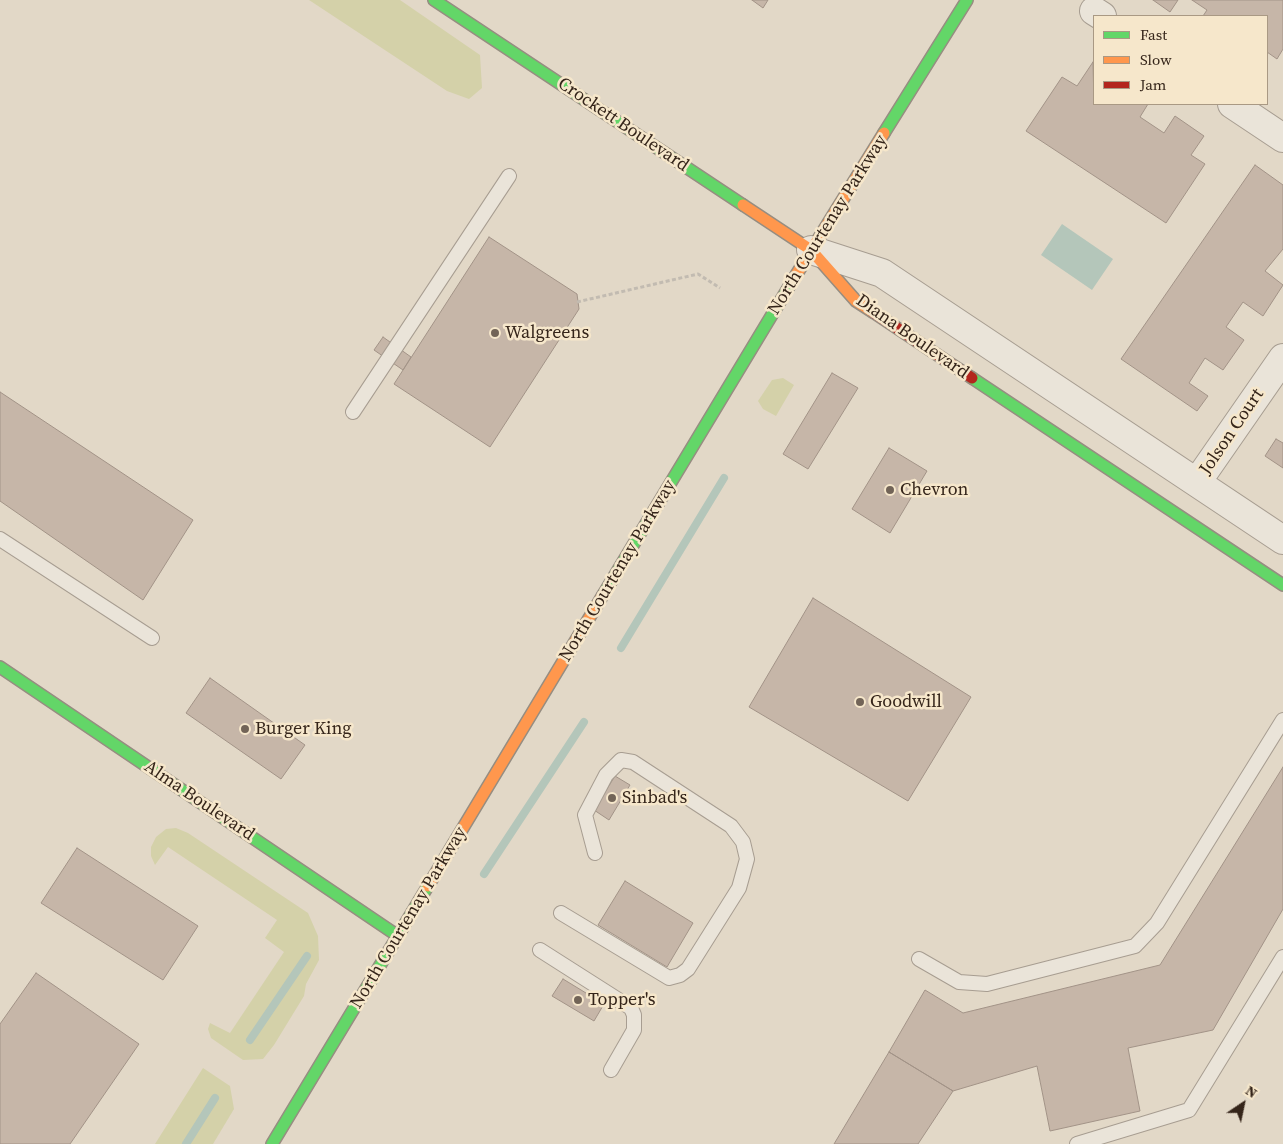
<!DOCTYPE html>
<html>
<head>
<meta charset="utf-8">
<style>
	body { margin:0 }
	#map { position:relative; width:1283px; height:1144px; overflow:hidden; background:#e2d8c7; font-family:"Source Serif 4",serif }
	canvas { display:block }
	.legend { position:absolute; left:1093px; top:15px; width:175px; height:90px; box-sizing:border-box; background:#f6e7cb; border:1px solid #a99984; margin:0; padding:6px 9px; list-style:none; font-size:15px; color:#35251a }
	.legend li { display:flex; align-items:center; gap:10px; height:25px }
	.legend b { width:25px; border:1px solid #a99984 }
	.north { position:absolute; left:1218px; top:1079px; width:50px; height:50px; -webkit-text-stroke:4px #f6e7cb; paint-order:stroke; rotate:34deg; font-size:14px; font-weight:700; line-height:20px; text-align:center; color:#35251a }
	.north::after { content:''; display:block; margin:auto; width:18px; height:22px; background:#35251a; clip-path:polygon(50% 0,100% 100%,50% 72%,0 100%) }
</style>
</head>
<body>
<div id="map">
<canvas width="1283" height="1144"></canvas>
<ul class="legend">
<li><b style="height:6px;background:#63d668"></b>Fast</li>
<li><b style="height:6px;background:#ff974d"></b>Slow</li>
<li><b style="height:6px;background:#b3261e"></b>Jam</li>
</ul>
<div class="north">N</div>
</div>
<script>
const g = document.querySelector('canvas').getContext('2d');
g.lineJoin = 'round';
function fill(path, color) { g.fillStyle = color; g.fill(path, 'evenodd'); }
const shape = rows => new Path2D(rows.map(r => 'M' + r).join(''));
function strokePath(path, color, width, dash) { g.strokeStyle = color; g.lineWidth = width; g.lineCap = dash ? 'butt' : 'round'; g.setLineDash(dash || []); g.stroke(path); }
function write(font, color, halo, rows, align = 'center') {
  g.font = font + ' "Source Serif 4",serif'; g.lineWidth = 5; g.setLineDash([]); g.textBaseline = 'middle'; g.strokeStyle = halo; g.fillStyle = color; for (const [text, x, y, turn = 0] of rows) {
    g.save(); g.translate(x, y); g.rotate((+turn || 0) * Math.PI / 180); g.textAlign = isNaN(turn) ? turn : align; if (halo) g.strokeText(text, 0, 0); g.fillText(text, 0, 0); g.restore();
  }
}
fill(shape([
	[309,0,400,0,480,55,482,88,469,99,447,91],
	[783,378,794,385,776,416,763,409,758,401,772,380],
	[176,828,188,833,308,913,318,936,319,960,306,984,304,996,274,1045,263,1059,243,1060,211,1038,208,1029,210,1023,230,1033,284,952,265,938,277,920,168,847,155,865,151,856,151,847,156,837,166,829],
	[203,1068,230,1086,234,1109,213,1144,155,1144]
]), '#d4d1a9');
fill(shape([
	[1062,224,1113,259,1092,290,1041,255]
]), '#b4c6ba');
strokePath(shape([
	[621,648,724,478],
	[484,874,584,722],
	[250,1040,307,956],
	[186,1144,215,1098]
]), '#b4c6ba', 8);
const building = shape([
	[752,0,768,0,763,8,752,0],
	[1153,0,1178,0,1170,12,1153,0],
	[1192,0,1283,0,1283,49,1277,59,1267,52,1267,16,1203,16,1207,10,1192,0],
	[1093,62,1094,104,1148,104,1140,117,1164,133,1175,116,1204,136,1191,155,1205,164,1166,223,1026,131,1062,77,1077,86,1093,62],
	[1255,165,1283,185,1283,249,1265,271,1283,285,1263,316,1243,302,1226,327,1244,340,1223,370,1205,358,1189,383,1208,396,1197,411,1121,359,1255,165],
	[489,237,577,294,579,309,490,447,394,384,489,237],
	[383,337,411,357,403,370,374,350,383,337],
	[832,373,858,388,808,469,783,454,832,373],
	[0,392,193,520,143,600,0,501,0,392],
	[1276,439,1283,443,1283,468,1265,456,1276,439],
	[889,448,927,471,890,533,852,509,889,448],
	[813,598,971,697,908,801,749,707,813,598],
	[210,678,305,745,281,779,186,713,210,678],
	[1283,767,1283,909,1213,1030,1128,1048,1140,1111,1050,1131,1037,1066,953,1091,889,1052,925,990,963,1013,1160,965,1283,767],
	[615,776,630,785,609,820,594,810,615,776],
	[77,848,198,926,163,980,41,903,77,848],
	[625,881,693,923,667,967,598,925,625,881],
	[36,973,139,1044,70,1144,0,1144,0,1024,36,973],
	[563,979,604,1004,594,1021,552,996,563,979],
	[889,1052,953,1091,918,1144,834,1144,889,1052]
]);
fill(building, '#c6b6a8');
strokePath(building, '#a29387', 1);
const lane = shape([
	[353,412,509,176],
	[0,539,152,638],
	[561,913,669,978,680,975,688,969,739,888,747,859,743,842,731,826,633,762,621,760,606,775,585,815,595,853],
	[540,950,631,1008,634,1015,634,1030,611,1070],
	[919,959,959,982,987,984,1135,946,1157,923,1283,720],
	[1077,1144,1189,1110,1283,957]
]);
const street = shape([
	[1094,11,1102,16],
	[1232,104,1283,138],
	[811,250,882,273,1283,540],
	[1197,482,1283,358]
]);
const fast = shape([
	[434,0,743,205],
	[884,133,967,0],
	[972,378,1283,585],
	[603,595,793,280],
	[0,667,398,936],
	[272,1144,428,886]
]);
const slow = shape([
	[743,205,811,250,856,301,873,312],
	[793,280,884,133],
	[428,886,603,595]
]);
const jam = shape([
	[873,312,972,378]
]);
strokePath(lane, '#a79d91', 16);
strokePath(street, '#a79d91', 30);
strokePath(fast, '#968d81', 14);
strokePath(slow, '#968d81', 14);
strokePath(jam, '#968d81', 14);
strokePath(shape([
	[577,302,698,274,720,288]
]), '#c2bbb1', 3, [4, 2.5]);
strokePath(lane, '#eae4d9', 14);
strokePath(street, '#eae4d9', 28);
strokePath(fast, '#63d668', 11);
strokePath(slow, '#ff974d', 11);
strokePath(jam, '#b3261e', 11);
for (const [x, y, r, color] of [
	[495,333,5,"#726457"],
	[890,490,5,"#726457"],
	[860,702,5,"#726457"],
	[245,729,5,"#726457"],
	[612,798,5,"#726457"],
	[578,1000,5,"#726457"]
]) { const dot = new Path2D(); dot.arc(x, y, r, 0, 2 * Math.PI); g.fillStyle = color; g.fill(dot); strokePath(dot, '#f6e7cb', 2); }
write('18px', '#35251a', '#f6e7cb', [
	["Crockett Boulevard",623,125,34],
	["North Courtenay Parkway",828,225,-58],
	["Diana Boulevard",912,337,35],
	["Jolson Court",1232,432,-56],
	["North Courtenay Parkway",618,571,-59],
	["Alma Boulevard",199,801,34],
	["North Courtenay Parkway",409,918,-59]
]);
write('18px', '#35251a', '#f6e7cb', [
	["Walgreens",505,333],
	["Chevron",900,490],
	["Goodwill",870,702],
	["Burger King",255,729],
	["Sinbad's",622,798],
	["Topper's",588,1000]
], 'left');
</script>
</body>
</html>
